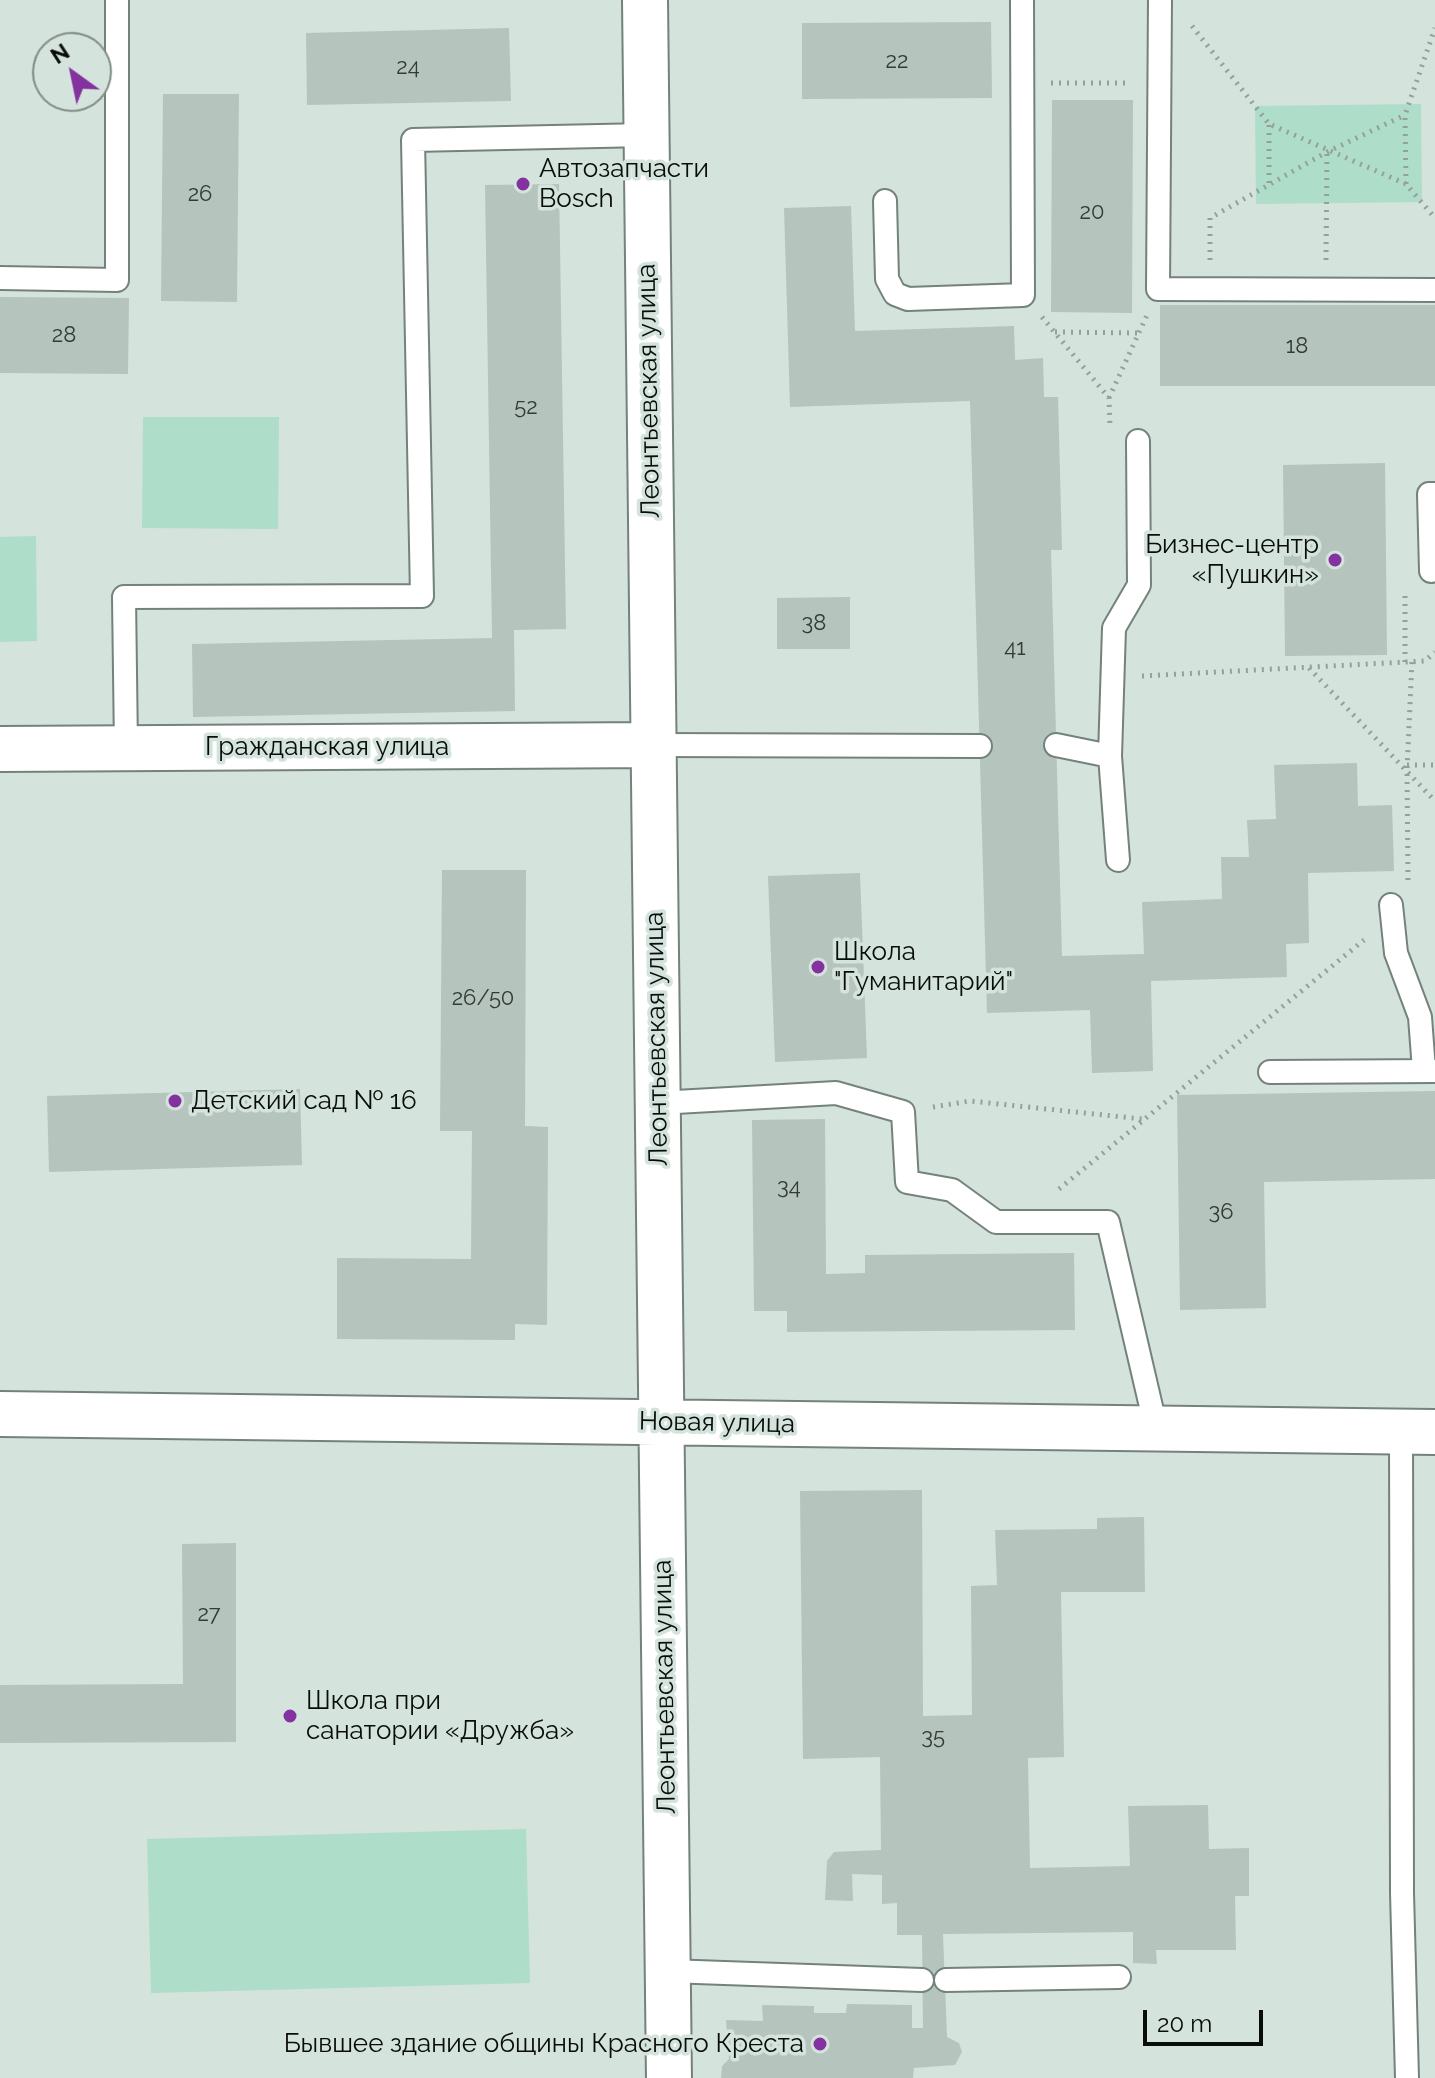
<!DOCTYPE html>
<html>
<head>
<meta charset="utf-8">
<style>
	body { margin:0 }
	#map { position:relative; width:1435px; height:2078px; overflow:hidden; background:#d4e3dc; font-family:Raleway,sans-serif }
	canvas { display:block }
	.north { position:absolute; left:32px; top:32px; width:80px; height:80px; box-sizing:border-box; background:#d4e3dc; border:2px solid #828d88; border-radius:50%; rotate:327deg; font-size:22px; font-weight:700; line-height:32px; text-align:center; color:#080d0b }
	.north::after { content:''; display:block; margin:auto; width:28px; height:36px; background:#8532a1; clip-path:polygon(50% 0,100% 100%,50% 72%,0 100%) }
	.scale { position:absolute; left:1143px; top:2010px; width:120px; height:36px; box-sizing:border-box; border:4px solid #080d0b; border-top:0; padding-left:10px; font-size:24px; line-height:28px; white-space:nowrap; color:#080d0b; -webkit-text-stroke:6px #d4e3dc; paint-order:stroke }
</style>
</head>
<body>
<div id="map">
<canvas width="1435" height="2078"></canvas>
<div class="north">N</div>
<div class="scale">20 m</div>
</div>
<script>
const g = document.querySelector('canvas').getContext('2d');
g.lineJoin = 'round';
function fill(path, color) { g.fillStyle = color; g.fill(path, 'evenodd'); }
const shape = rows => new Path2D(rows.map(r => 'M' + r).join(''));
function strokePath(path, color, width, dash) { g.strokeStyle = color; g.lineWidth = width; g.lineCap = dash ? 'butt' : 'round'; g.setLineDash(dash || []); g.stroke(path); }
function write(font, color, halo, rows, align = 'center') {
  g.font = font + ' Raleway,sans-serif'; g.lineWidth = 7; g.setLineDash([]); g.textBaseline = 'middle'; g.strokeStyle = halo; g.fillStyle = color; for (const [text, x, y, turn = 0] of rows) {
    g.save(); g.translate(x, y); g.rotate((+turn || 0) * Math.PI / 180); g.textAlign = isNaN(turn) ? turn : align; if (halo) g.strokeText(text, 0, 0); g.fillText(text, 0, 0); g.restore();
  }
}
fill(shape([
	[1421,104,1422,202,1256,204,1255,106],
	[143,417,279,417,278,529,142,528],
	[36,536,37,641,0,642,0,537],
	[526,1829,530,1983,151,1993,147,1839]
]), '#aeddc9');
fill(shape([
	[991,22,992,98,802,99,802,23],
	[509,28,511,101,307,105,306,33],
	[163,94,239,94,237,302,161,301],
	[1052,100,1133,100,1132,313,1051,312],
	[559,184,566,629,514,630,515,711,193,717,192,644,492,638,485,185],
	[851,206,855,331,1014,326,1015,360,1043,358,1044,397,1058,397,1062,550,1051,550,1062,956,1144,954,1142,902,1222,899,1221,857,1249,857,1247,820,1276,819,1274,765,1357,763,1358,806,1392,805,1394,871,1308,873,1309,943,1286,944,1287,977,1151,981,1153,1071,1092,1073,1090,1010,987,1013,970,401,790,407,784,208],
	[0,297,129,298,128,374,0,373],
	[1160,305,1435,305,1435,386,1160,386],
	[1385,463,1387,655,1285,656,1283,465],
	[850,597,850,649,777,649,777,598],
	[442,870,526,870,525,1126,548,1127,547,1325,515,1324,515,1340,337,1339,337,1258,471,1259,472,1131,440,1131],
	[860,873,867,1058,775,1062,768,876],
	[300,1089,302,1165,49,1172,47,1096],
	[1435,1091,1435,1179,1264,1182,1266,1308,1180,1310,1177,1095],
	[825,1119,826,1274,865,1273,865,1255,1074,1253,1075,1330,787,1332,787,1311,754,1311,752,1120],
	[922,1490,923,1716,972,1715,971,1586,997,1585,995,1530,1097,1529,1097,1518,1144,1517,1145,1592,1061,1592,1064,1757,1028,1758,1030,1868,1130,1866,1128,1806,1208,1805,1209,1849,1249,1848,1249,1896,1235,1896,1236,1950,1156,1950,1157,1964,1133,1963,1133,1932,943,1934,947,2037,959,2043,962,2052,955,2065,914,2068,913,2078,721,2078,722,2066,729,2059,726,2020,763,2021,762,2005,814,2006,814,2013,846,2013,847,2004,912,2005,912,2028,923,2028,922,1935,897,1935,897,1903,882,1904,882,1875,852,1874,853,1901,825,1900,827,1861,834,1852,881,1850,880,1757,803,1759,800,1491],
	[236,1543,236,1742,0,1743,0,1685,183,1684,182,1544]
]), '#b5c4bd');
const lane = shape([
	[1160,0,1158,289,1435,290],
	[885,201,887,279,895,294,908,299,1023,295,1022,0],
	[0,278,117,280,117,0],
	[1431,571,1429,494,1435,494],
	[653,745,980,746],
	[1056,745,1110,756],
	[126,748,124,597,422,596,413,140,646,135],
	[1118,860,1110,756,1114,628,1139,585,1138,441],
	[1391,905,1396,953,1420,1017,1424,1070],
	[1270,1072,1435,1071],
	[658,1103,836,1093,903,1112,907,1182,952,1190,996,1222,1108,1222,1156,1428],
	[1401,1432,1402,1893,1407,2078],
	[668,1971,922,1980],
	[946,1980,1119,1977]
]);
const street = shape([
	[645,0,669,2078],
	[0,749,653,745],
	[0,1414,1435,1432]
]);
strokePath(lane, '#74827c', 26);
strokePath(street, '#74827c', 48);
strokePath(shape([
	[1192,26,1269,124,1406,184,1435,218],
	[1051,83,1129,83],
	[1269,183,1269,124],
	[1406,184,1405,115,1435,28],
	[1210,260,1210,218,1327,152,1405,115],
	[1326,260,1327,152],
	[1042,317,1109,398,1110,427],
	[1055,332,1139,333],
	[1109,398,1147,315],
	[1405,662,1405,591],
	[1309,668,1435,801],
	[1142,676,1425,661,1435,652],
	[1407,765,1435,765],
	[1408,880,1407,770,1412,661],
	[933,1107,970,1101,1142,1119],
	[1059,1189,1364,940]
]), '#94a09a', 5, [2, 6]);
strokePath(lane, '#fff', 22);
strokePath(street, '#fff', 44);
for (const [x, y, r, color] of [
	[523,184,8,"#8532a1"],
	[1335,560,8,"#8532a1"],
	[818,967,8,"#8532a1"],
	[175,1101,8,"#8532a1"],
	[290,1716,8,"#8532a1"],
	[820,2044,8,"#8532a1"]
]) { const dot = new Path2D(); dot.arc(x, y, r, 0, 2 * Math.PI); g.fillStyle = color; g.fill(dot); strokePath(dot, '#d4e3dc', 3); }
write('22px', '#333b38', null, [
	["22",897,61],
	["24",408,67],
	["26",200,194],
	["20",1092,212],
	["28",64,335],
	["18",1297,346],
	["52",526,407],
	["38",814,623],
	["41",1015,648],
	["26/50",483,998],
	["34",789,1187],
	["36",1221,1212],
	["27",209,1614],
	["35",933,1737]
]);
write('26px', '#080d0b', '#d4e3dc', [
	["Автозапчасти",539,169],
	["Bosch",539,199],
	["Бизнес-центр",1319,545,"right"],
	["«Пушкин»",1319,575,"right"],
	["Школа",834,952],
	["\"Гуманитарий\"",834,982],
	["Детский сад № 16",191,1101],
	["Школа при",306,1701],
	["санатории «Дружба»",306,1731],
	["Бывшее здание общины Красного Креста",804,2044,"right"]
], 'left');
write('26px', '#080d0b', '#d4e3dc', [
	["Леонтьевская улица",649,391,-91],
	["Гражданская улица",327,747],
	["Леонтьевская улица",657,1039,-91],
	["Новая улица",717,1423,1],
	["Леонтьевская улица",665,1687,-91]
]);
</script>
</body>
</html>
